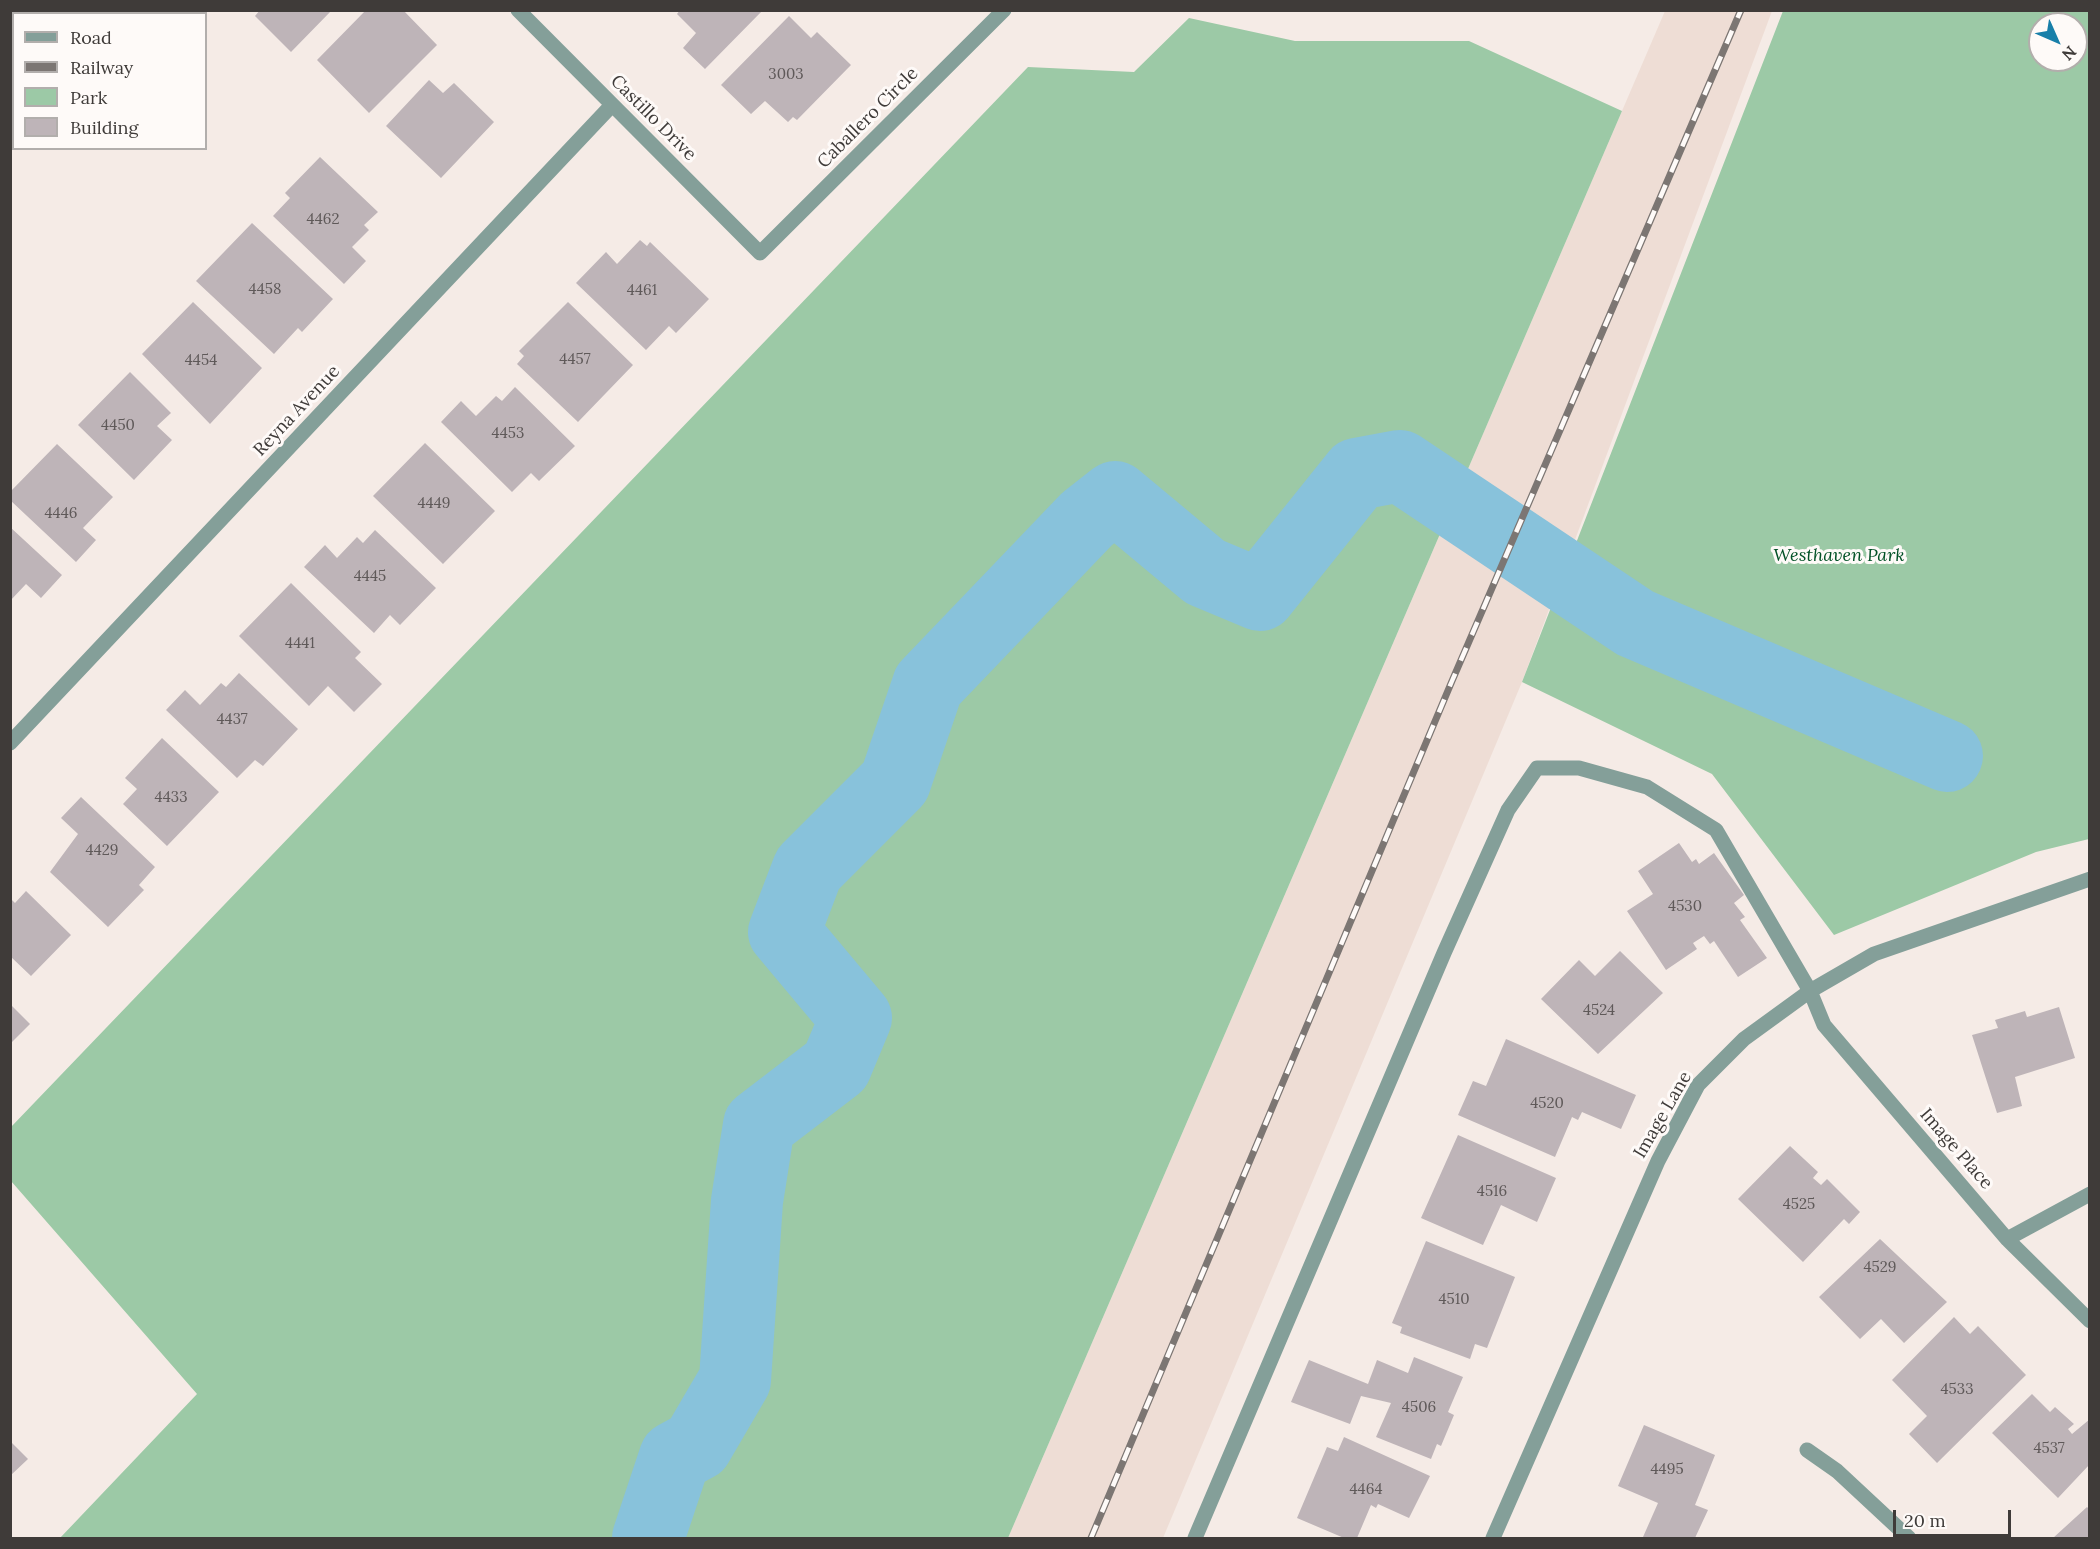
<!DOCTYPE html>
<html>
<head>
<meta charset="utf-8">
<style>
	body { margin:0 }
	#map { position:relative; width:2100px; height:1549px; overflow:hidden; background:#f5ebe6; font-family:Lora,serif }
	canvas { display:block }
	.frame { position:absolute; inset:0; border:12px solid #3f3b39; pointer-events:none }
	.legend { position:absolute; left:12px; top:12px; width:195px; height:138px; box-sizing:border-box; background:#fefaf8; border:2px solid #b2aeac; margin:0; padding:8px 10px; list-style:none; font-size:18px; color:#3f3b39 }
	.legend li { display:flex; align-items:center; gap:12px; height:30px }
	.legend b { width:30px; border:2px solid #b2aeac }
	.north { position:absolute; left:2028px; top:12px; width:60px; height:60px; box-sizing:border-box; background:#fefaf8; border:2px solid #b2aeac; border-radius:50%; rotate:135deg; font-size:16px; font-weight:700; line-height:24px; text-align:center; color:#3f3b39 }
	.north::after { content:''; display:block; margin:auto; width:21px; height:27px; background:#187fa9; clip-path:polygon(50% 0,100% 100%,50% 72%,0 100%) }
	.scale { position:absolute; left:1893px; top:1510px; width:118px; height:27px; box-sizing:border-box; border:3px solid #3f3b39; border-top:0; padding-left:8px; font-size:18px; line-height:21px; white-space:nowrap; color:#3f3b39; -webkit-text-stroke:4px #fefaf8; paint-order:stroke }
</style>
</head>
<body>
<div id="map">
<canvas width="2100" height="1549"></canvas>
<div class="frame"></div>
<ul class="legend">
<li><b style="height:8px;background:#849f99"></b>Road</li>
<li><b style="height:8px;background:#7c7673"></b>Railway</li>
<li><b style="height:16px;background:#9cc9a6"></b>Park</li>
<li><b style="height:16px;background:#beb4b8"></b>Building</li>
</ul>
<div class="north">N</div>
<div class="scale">20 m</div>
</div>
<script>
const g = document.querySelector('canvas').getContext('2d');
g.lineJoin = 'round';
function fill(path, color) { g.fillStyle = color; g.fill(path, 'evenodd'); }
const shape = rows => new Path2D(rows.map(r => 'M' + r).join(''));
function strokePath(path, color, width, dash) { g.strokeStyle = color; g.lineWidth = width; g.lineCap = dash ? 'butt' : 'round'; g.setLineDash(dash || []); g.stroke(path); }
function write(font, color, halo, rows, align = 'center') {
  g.font = font + ' Lora,serif'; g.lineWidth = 6; g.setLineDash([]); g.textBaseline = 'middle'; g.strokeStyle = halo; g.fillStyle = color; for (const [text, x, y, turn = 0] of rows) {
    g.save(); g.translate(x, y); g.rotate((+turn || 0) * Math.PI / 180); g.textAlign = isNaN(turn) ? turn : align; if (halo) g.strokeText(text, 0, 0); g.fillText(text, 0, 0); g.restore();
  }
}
fill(shape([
	[1665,11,1772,11,1522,682,1163,1538,1008,1538]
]), '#eeddd5');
fill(shape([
	[1783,11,2089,11,2089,839,2036,852,1834,935,1712,774,1522,682],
	[2040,24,2076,24,2076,60,2040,60],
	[1189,18,1295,41,1469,41,1622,111,1008,1538,60,1538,197,1394,11,1181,11,1127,1028,67,1134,72]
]), '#9cc9a6');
strokePath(shape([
	[648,1538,675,1457,697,1445,735,1380,747,1201,759,1125,836,1066,856,1018,784,932,808,869,895,782,928,685,1087,519,1115,497,1205,572,1260,595,1357,474,1400,466,1635,623,1947,756]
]), '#88c2db', 72);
fill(shape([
	[260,10,332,10,291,52,255,16],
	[366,10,403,10,437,45,369,113,317,60],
	[680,10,763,10,705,69,683,48,696,33,677,14],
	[789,16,811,38,817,32,851,65,797,120,793,117,788,122,765,101,751,114,721,85],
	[429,80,443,93,454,83,494,122,441,178,386,126],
	[320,157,378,212,364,225,369,230,352,247,366,261,344,284,273,216,290,198,285,193],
	[252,223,333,299,302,332,298,328,274,354,196,281],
	[640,240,647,246,650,242,709,299,676,333,669,326,646,350,576,283,606,252,617,264],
	[193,302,262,368,210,424,142,354],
	[568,302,633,365,578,422,517,364,524,356,519,351],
	[130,372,171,413,157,426,172,440,134,480,78,425],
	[515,387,575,446,539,481,531,473,512,492,441,422,461,401,476,416,496,396,502,401],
	[425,443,495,511,443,564,373,496],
	[57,444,113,497,83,528,96,540,76,562,10,500,10,492],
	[10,527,62,575,41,598,26,584,10,601],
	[375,530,436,588,400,625,390,615,374,633,304,567,325,545,337,558,357,537,363,543],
	[291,583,361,652,355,658,382,684,354,712,328,686,309,706,239,636],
	[239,673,298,729,263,766,255,760,237,778,166,710,185,690,200,705,221,683,226,687],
	[162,738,219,792,167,846,123,804,137,789,125,778],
	[81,797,155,867,139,885,144,890,108,927,50,872,78,834,61,818],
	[1679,843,1692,862,1696,859,1699,864,1714,853,1744,895,1734,903,1745,917,1740,920,1767,958,1738,977,1714,941,1710,944,1704,936,1693,943,1697,949,1666,970,1627,911,1653,894,1638,871],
	[26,891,71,935,31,976,10,956,10,898,15,903],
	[1620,951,1663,993,1598,1054,1541,999,1579,960,1595,976],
	[10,1004,30,1024,12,1042,10,1041],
	[2059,1007,2075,1058,2015,1077,2022,1106,1997,1113,1972,1035,1998,1028,1995,1020,2025,1011,2027,1017],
	[1506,1039,1636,1095,1621,1129,1582,1112,1578,1120,1572,1117,1555,1157,1458,1115,1473,1081,1486,1086],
	[1458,1135,1556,1178,1537,1222,1501,1205,1483,1245,1421,1218],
	[1790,1146,1818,1172,1813,1178,1821,1185,1827,1179,1860,1212,1849,1224,1844,1219,1803,1262,1738,1199],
	[1880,1239,1947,1302,1904,1343,1881,1319,1860,1339,1819,1297],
	[1426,1241,1515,1277,1487,1348,1475,1344,1470,1359,1400,1333,1402,1327,1392,1323],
	[1954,1317,1970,1334,1978,1326,2026,1375,1937,1463,1909,1434,1927,1416,1892,1380],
	[1414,1357,1463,1377,1448,1412,1454,1415,1441,1446,1437,1444,1431,1459,1376,1437,1391,1403,1361,1396,1350,1424,1291,1402,1309,1360,1368,1384,1377,1360,1408,1373],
	[2032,1394,2050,1412,2055,1407,2074,1424,2068,1429,2072,1434,2090,1419,2090,1464,2058,1498,1992,1433],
	[1644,1425,1715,1455,1695,1505,1708,1510,1695,1538,1648,1538,1643,1537,1658,1503,1618,1486],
	[1344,1437,1430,1476,1409,1518,1378,1504,1376,1508,1371,1505,1357,1538,1344,1538,1297,1518,1327,1447,1338,1451],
	[10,1441,28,1459,10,1476],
	[2087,1507,2090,1510,2090,1538,2053,1538]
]), '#beb4b8');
strokePath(shape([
	[518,10,760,253,1004,10],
	[10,743,612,105],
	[2007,1239,2090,1194],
	[1807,1450,1837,1471,1909,1538],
	[1195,1538,1444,953,1508,810,1537,768,1579,768,1647,787,1716,830,1810,991,1824,1025,2007,1239,2090,1321],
	[1493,1538,1658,1161,1698,1085,1744,1039,1810,991,1874,954,2090,879]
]), '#849f99', 15);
const rail = shape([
	[1091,1538,1452,681,1741,10]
]);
strokePath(rail, '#7c7673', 7);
strokePath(rail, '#fefaf8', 4.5, [14]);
write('15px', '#5f5959', null, [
	["3003",786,75],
	["4462",323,220],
	["4458",265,290],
	["4461",642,291],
	["4457",575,360],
	["4454",201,361],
	["4450",118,426],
	["4453",508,434],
	["4449",434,504],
	["4446",61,514],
	["4445",370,577],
	["4441",300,644],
	["4437",232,720],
	["4433",171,798],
	["4429",102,851],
	["4530",1685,907],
	["4524",1599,1011],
	["4520",1547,1104],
	["4516",1492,1192],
	["4525",1799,1205],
	["4529",1880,1268],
	["4510",1454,1300],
	["4533",1957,1390],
	["4506",1419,1408],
	["4537",2049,1449],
	["4495",1667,1470],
	["4464",1366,1490]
]);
write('18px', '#3f3b39', '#fefaf8', [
	["Castillo Drive",653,118,45],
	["Caballero Circle",868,118,-45],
	["Reyna Avenue",297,411,-47],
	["Image Lane",1663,1115,-60],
	["Image Place",1956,1149,49]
]);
write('italic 18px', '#025126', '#fefaf8', [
	["Westhaven Park",1839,556]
]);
</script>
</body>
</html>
